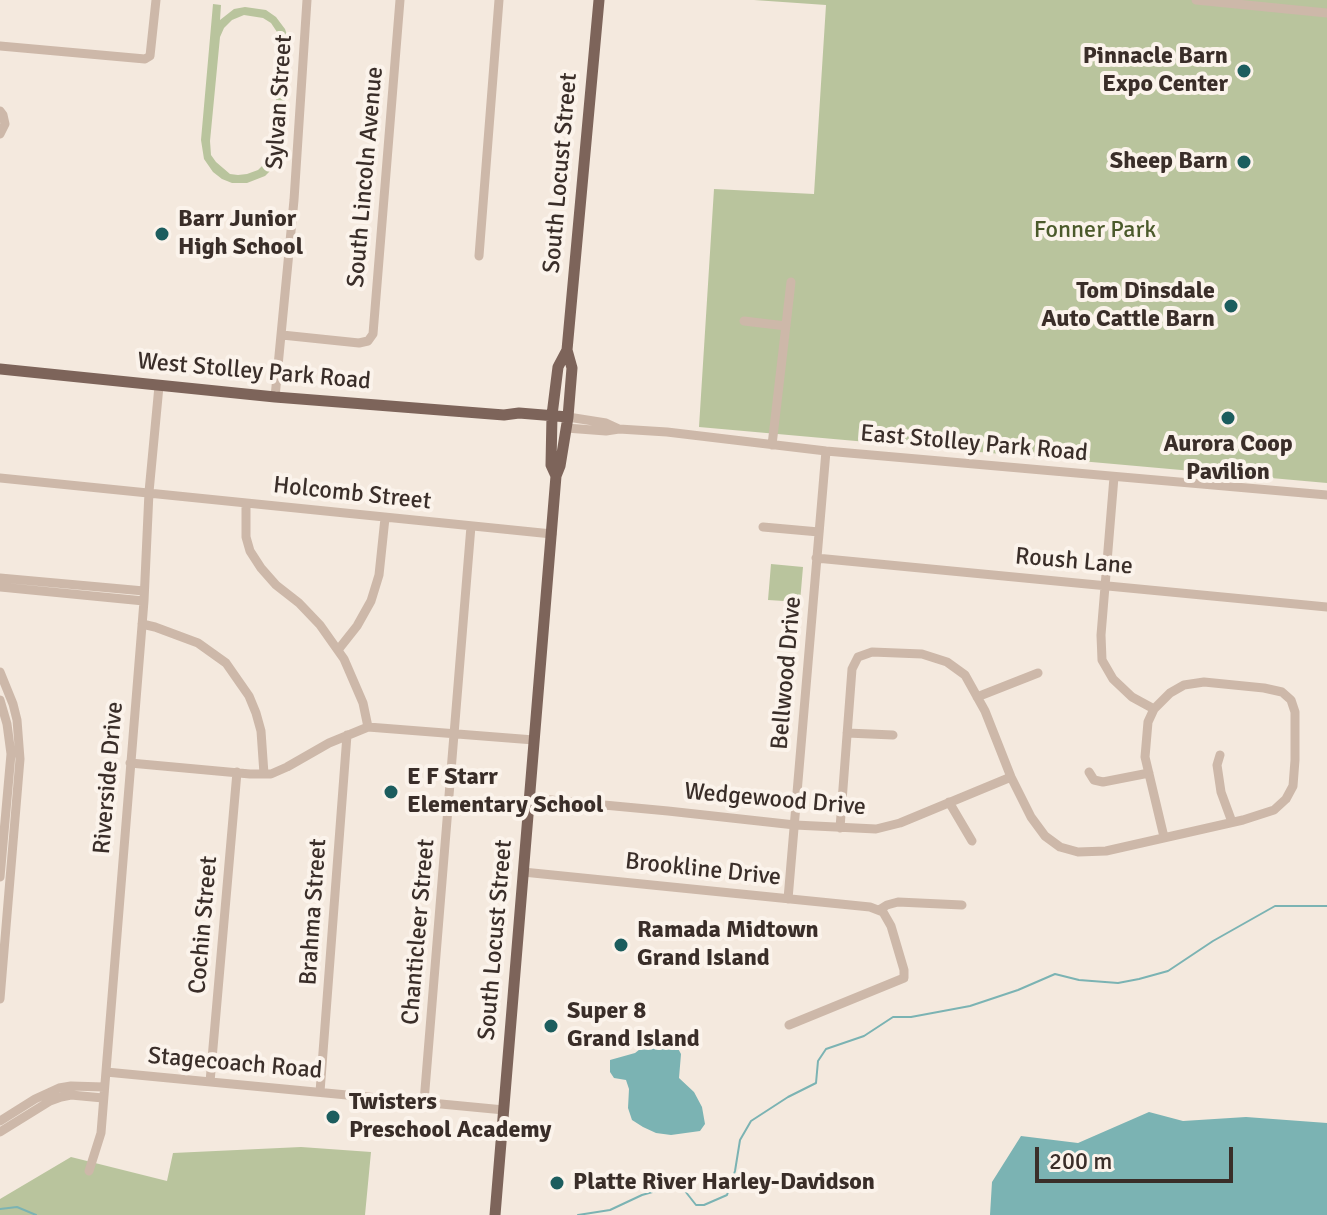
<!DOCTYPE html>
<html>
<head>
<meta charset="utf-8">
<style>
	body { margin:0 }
	#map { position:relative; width:1327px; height:1215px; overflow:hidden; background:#f4e9de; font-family:Signika,sans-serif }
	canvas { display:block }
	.scale { position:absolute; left:1035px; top:1147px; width:198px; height:36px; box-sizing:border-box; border:4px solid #3a2e29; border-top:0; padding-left:10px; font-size:24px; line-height:28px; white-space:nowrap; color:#3a2e29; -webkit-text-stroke:6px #fbf3eb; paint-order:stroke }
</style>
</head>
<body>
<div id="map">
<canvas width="1327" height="1215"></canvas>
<div class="scale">200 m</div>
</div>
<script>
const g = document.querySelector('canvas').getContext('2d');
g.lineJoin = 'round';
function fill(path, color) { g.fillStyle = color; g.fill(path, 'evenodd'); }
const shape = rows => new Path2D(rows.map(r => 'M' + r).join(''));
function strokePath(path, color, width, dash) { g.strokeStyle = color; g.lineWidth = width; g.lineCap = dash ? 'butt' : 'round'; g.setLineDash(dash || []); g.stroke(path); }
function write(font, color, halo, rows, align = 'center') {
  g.font = font + ' Signika,sans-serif'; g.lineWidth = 8; g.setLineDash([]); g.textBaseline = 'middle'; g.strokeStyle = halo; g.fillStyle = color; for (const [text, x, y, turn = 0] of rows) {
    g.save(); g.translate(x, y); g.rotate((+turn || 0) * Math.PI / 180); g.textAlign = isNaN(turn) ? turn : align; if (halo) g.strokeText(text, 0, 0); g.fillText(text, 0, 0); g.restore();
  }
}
fill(shape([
	[754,0,1327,0,1327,483,699,427,714,189,814,194,826,5],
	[213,4,221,5,220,20,234,9,245,7,266,10,276,17,285,29,290,44,280,153,275,166,265,176,247,183,232,183,222,179,213,172,204,159,201,140],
	[244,15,263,18,271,23,277,32,280,45,272,151,268,160,258,170,247,174,238,175,230,174,216,162,211,155,210,141,220,37,224,28,232,20],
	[771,564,803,567,800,602,768,600],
	[301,1147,371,1152,365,1215,0,1215,0,1199,71,1157,167,1181,173,1153]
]), '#b9c49d');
fill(shape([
	[665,1039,675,1043,681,1054,679,1078,694,1092,702,1107,705,1124,700,1131,671,1135,656,1133,643,1127,632,1120,628,1108,629,1089,626,1080,614,1078,610,1072,610,1060,635,1053,644,1046,662,1044],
	[1149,1112,1183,1121,1246,1117,1327,1123,1327,1215,990,1215,992,1182,1021,1136,1078,1143]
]), '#7bb3b3');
strokePath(shape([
	[0,1209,17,1207,36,1215],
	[578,1215,610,1210,642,1195,670,1187,685,1191,696,1205,704,1205,727,1195,735,1171,740,1140,751,1121,788,1097,816,1083,818,1061,826,1049,864,1036,893,1017,911,1017,970,1006,1018,990,1055,974,1079,980,1118,983,1139,979,1168,971,1213,941,1275,906,1327,906]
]), '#7bb3b3', 2);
strokePath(shape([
	[1196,0,1327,13],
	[0,46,145,59,150,56,156,0],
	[0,111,3,115,5,124,0,134],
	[479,256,499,0],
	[744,321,786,326],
	[282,335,359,343,368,341,373,334,400,0],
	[275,397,294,200,307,0],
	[568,417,606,423,619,429],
	[566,428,606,431,619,429,667,432,826,451,1327,495],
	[772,445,791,282],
	[1114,477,1101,635,1102,660,1113,679,1132,697,1154,709],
	[0,478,552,534],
	[246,503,246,537,250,551,261,568,276,585,299,603,320,625,344,659,363,703,368,727],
	[763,527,819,532],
	[816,558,1327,607],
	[0,578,144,591],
	[0,587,144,601],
	[142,624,155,627,198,643,226,663,249,696,256,713,261,731,264,774],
	[338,650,357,626,371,601,379,575,385,518],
	[0,672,13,704,17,720,20,759,0,999],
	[977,697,1038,673],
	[0,700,7,724,11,754,0,877],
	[847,733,893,735],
	[1220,755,1217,765,1221,792,1232,822],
	[130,763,250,774,271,774,287,767,329,743,368,727,534,740],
	[1089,772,1094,780,1103,782,1149,773],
	[529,798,668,811,795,825,876,829,900,823,1011,777],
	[949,802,972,841],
	[840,828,852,669,858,657,872,652,922,654,947,662,965,675,985,711,1011,777,1031,817,1045,836,1060,847,1078,852,1106,851,1243,820,1274,810,1286,799,1293,786,1295,760,1295,712,1291,700,1282,692,1264,688,1204,682,1184,685,1170,693,1154,709,1148,722,1145,757,1164,837],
	[523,872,870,907,883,912,891,926,904,970,904,978,789,1025],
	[788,899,826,451],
	[879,910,887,905,898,902,962,905],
	[106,1072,504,1110],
	[210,1082,237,772],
	[320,1092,347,735],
	[424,1102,471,526],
	[0,1121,35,1099,59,1088,71,1086,104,1087],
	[0,1132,50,1101,61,1097,71,1095,103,1098],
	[89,1171,101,1133,144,601,149,492,159,386]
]), '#cdb8a9', 9);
strokePath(shape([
	[0,369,275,397,504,415,519,413,568,417],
	[556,476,551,465,552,415,558,367,567,350,599,0],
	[495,1215,556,476,560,466,568,417,572,368,567,350]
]), '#7d645a', 11);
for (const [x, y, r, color] of [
	[1244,71,8,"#1c5d5e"],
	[1244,162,8,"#1c5d5e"],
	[162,234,8,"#1c5d5e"],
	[1231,306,8,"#1c5d5e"],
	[1228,418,8,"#1c5d5e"],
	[391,792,8,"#1c5d5e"],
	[621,945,8,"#1c5d5e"],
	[551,1026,8,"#1c5d5e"],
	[333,1117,8,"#1c5d5e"],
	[557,1183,8,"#1c5d5e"]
]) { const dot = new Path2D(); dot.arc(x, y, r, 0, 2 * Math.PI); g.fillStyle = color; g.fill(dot); strokePath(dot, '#fbf3eb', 3); }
write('bold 24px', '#3a2e29', '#fbf3eb', [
	["Pinnacle Barn",1228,57,"right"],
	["Expo Center",1228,85,"right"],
	["Sheep Barn",1228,162,"right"],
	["Barr Junior",178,220],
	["High School",178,248],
	["Tom Dinsdale",1215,292,"right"],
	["Auto Cattle Barn",1215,320,"right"],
	["Aurora Coop",1228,445,"center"],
	["Pavilion",1228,473,"center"],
	["E F Starr",407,778],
	["Elementary School",407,806],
	["Ramada Midtown",637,931],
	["Grand Island",637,959],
	["Super 8",567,1012],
	["Grand Island",567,1040],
	["Twisters",349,1103],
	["Preschool Academy",349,1131],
	["Platte River Harley-Davidson",573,1183]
], 'left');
write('24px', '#3a2e29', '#fbf3eb', [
	["Sylvan Street",280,102,-86],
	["South Locust Street",561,173,-85],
	["South Lincoln Avenue",366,177,-85],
	["West Stolley Park Road",254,372,5],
	["East Stolley Park Road",974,444,5],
	["Holcomb Street",352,494,6],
	["Roush Lane",1074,562,5],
	["Bellwood Drive",787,673,-85],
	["Riverside Drive",109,778,-85],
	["Wedgewood Drive",775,800,5],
	["Brookline Drive",703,870,6],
	["Brahma Street",314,912,-86],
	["Cochin Street",204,925,-85],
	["Chanticleer Street",419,932,-85],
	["South Locust Street",496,940,-85],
	["Stagecoach Road",235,1064,5]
]);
write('24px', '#4b5a2b', '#fbf3eb', [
	["Fonner Park",1095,231]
]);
</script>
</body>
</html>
